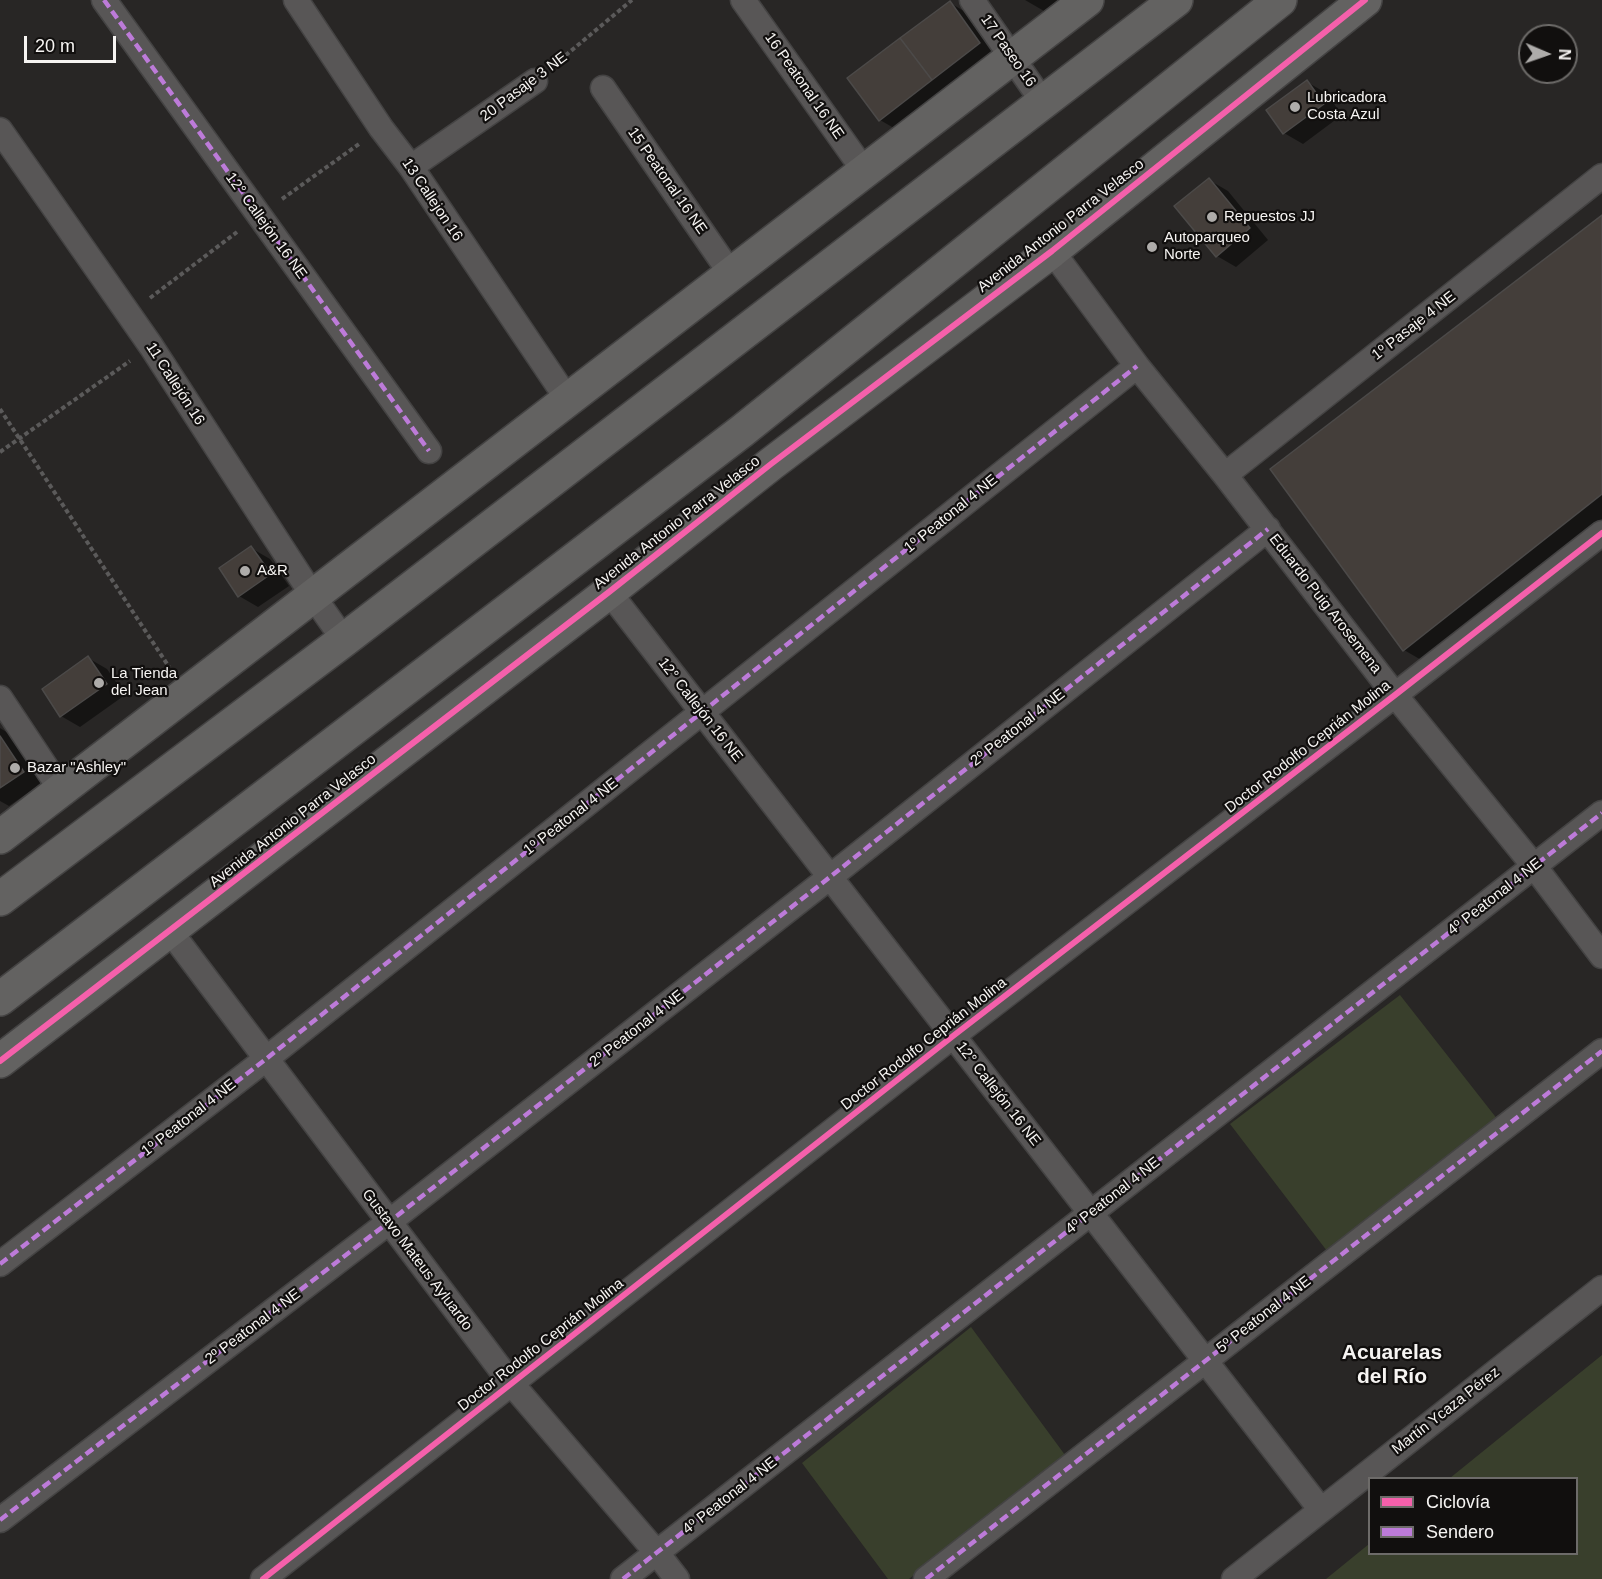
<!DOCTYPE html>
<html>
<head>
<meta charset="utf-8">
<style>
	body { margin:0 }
	#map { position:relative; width:1602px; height:1579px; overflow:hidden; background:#282625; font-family:Arial,sans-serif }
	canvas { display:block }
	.legend { position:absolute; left:1368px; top:1477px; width:210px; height:78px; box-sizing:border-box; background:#110f0e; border:2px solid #6d6b69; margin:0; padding:8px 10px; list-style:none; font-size:18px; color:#f6f4f2 }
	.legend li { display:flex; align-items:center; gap:12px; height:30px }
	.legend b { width:30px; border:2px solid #6d6b69 }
	.north { position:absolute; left:1518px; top:24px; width:60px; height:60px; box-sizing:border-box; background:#110f0e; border:2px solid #6d6b69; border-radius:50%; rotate:92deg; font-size:16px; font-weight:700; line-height:24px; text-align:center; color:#f6f4f2 }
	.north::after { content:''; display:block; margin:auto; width:21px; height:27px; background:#aeacaa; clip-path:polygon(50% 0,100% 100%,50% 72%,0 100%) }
	.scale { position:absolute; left:24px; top:36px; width:92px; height:27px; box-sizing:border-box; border:3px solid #f6f4f2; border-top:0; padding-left:8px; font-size:18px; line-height:21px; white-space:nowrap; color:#f6f4f2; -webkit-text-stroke:4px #110f0e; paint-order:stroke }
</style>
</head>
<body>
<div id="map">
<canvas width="1602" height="1579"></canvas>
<ul class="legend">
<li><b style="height:8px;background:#f560ab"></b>Ciclovía</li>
<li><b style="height:8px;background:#bd7bd9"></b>Sendero</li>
</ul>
<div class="north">N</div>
<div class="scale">20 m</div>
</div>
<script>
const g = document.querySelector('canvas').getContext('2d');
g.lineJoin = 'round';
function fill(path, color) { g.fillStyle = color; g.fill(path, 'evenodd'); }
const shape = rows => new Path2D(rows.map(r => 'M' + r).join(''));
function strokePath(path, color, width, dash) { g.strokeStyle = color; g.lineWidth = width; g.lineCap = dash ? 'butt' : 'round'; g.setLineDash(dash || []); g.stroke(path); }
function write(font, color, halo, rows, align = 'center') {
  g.font = font + ' Arial,sans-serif'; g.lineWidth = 4.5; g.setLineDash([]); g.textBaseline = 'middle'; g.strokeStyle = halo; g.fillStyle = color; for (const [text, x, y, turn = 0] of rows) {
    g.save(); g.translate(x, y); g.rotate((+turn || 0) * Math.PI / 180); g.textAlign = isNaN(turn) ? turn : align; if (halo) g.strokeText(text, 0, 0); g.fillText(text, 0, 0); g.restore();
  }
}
fill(shape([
	[1400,995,1498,1120,1327,1251,1230,1124],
	[971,1327,1065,1455,909,1579,888,1579,802,1463],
	[1602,1355,1602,1579,1326,1579,1369,1544,1370,1554,1576,1554,1576,1478,1450,1478]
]), '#393f2c');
fill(shape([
	[1025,0,1058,0,1044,11],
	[950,3,969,14,998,55,899,131,880,120],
	[1307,82,1326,93,1342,115,1303,144,1284,133],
	[1209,180,1228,191,1268,240,1236,267,1217,256],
	[1602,217,1602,545,1442,672,1404,650],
	[251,548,270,559,289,586,258,607,239,596],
	[88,658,107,669,125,695,80,727,61,716],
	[0,728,8,733,42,783,9,806,0,801]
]), '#0007');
const building = shape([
	[950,1,980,43,932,80,900,38,950,1],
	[900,38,932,80,879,121,847,78,900,38],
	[1307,80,1324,104,1283,134,1266,110,1307,80],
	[1209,178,1250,228,1216,257,1174,206,1209,178],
	[1602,215,1602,494,1403,651,1270,469,1602,215],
	[251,546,271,574,238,597,219,568,251,546],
	[88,656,107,684,60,717,42,689,88,656],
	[0,736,24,772,0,788,0,736]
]);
fill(building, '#443e3a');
strokePath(building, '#4c4a49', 1.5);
const street = shape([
	[104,0,429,451],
	[296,0,381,128,411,167,568,400],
	[743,0,865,172],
	[972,0,1043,102],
	[603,88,731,274],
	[0,130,151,346,313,596,344,640],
	[411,167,535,81],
	[1052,251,1137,366,1225,475,1395,695,1534,866,1602,956],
	[1225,475,1602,176],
	[609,592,1321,1510],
	[0,698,61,790],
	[170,931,511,1383,657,1553,677,1579],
	[0,1264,266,1059,1137,366],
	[0,1520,389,1222,830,877,1268,529],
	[263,1579,953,1036,1395,695,1602,533],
	[623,1579,1602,813],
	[926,1579,1602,1051],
	[1234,1579,1602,1288]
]);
const secondary = shape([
	[0,837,1087,0],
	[0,899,344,640,1176,0],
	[0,999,742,431,1280,0],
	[0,1061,609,592,771,464,1052,251,1365,0]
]);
strokePath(street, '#444343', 27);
strokePath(secondary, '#444343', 36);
strokePath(shape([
	[554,65,632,0],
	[282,199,359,144],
	[150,298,237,232],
	[0,409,169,667],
	[0,452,130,361]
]), '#5b5a5a', 4, [4.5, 3]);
strokePath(street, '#585656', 24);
strokePath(secondary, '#636261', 33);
strokePath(shape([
	[104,0,429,451],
	[0,1264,266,1059,1137,366],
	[0,1520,389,1222,830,877,1268,529],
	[623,1579,1602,813],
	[926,1579,1602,1051]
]), '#bd7bd9', 4.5, [9, 4.5]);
strokePath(shape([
	[0,1061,609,592,771,464,1052,251,1365,0],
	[263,1579,953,1036,1395,695,1602,533]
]), '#f560ab', 6);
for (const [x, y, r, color] of [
	[1295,107,6,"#aeacaa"],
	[1212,217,6,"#aeacaa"],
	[1152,247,6,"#aeacaa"],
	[245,571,6,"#aeacaa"],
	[99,683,6,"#aeacaa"],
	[15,768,6,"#aeacaa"]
]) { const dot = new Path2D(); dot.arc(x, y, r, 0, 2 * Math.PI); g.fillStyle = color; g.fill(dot); strokePath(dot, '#110f0e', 2); }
write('15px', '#f6f4f2', '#110f0e', [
	["17 Paseo 16",1008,51,55],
	["16 Peatonal 16 NE",804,86,55],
	["20 Pasaje 3 NE",524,87,-37],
	["15 Peatonal 16 NE",667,181,55],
	["13 Callejon 16",432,200,56],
	["12° Callejón 16 NE",266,226,54],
	["Avenida Antonio Parra Velasco",1061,226,-38],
	["1º Pasaje 4 NE",1414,326,-38],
	["11 Callejón 16",175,384,57],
	["1º Peatonal 4 NE",951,514,-39],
	["Avenida Antonio Parra Velasco",677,523,-38],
	["Eduardo Puig Arosemena",1325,604,52],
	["12° Callejón 16 NE",700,710,52],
	["2º Peatonal 4 NE",1018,728,-38],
	["Doctor Rodolfo Ceprián Molina",1308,747,-38],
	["1º Peatonal 4 NE",571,817,-38],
	["Avenida Antonio Parra Velasco",293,821,-38],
	["4º Peatonal 4 NE",1495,897,-38],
	["2º Peatonal 4 NE",637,1029,-38],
	["Doctor Rodolfo Ceprián Molina",924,1044,-38],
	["12° Callejón 16 NE",998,1094,52],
	["1º Peatonal 4 NE",189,1118,-38],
	["4º Peatonal 4 NE",1113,1196,-38],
	["Gustavo Mateus Ayluardo",417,1260,53],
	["5º Peatonal 4 NE",1264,1315,-38],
	["2º Peatonal 4 NE",253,1327,-37],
	["Doctor Rodolfo Ceprián Molina",541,1345,-38],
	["Martín Ycaza Pérez",1446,1411,-38],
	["4º Peatonal 4 NE",730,1496,-38]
]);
write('15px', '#f6f4f2', '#110f0e', [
	["Lubricadora",1307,98],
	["Costa Azul",1307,115],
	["Repuestos JJ",1224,217],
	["Autoparqueo",1164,238],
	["Norte",1164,255],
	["A&R",257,571],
	["La Tienda",111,674],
	["del Jean",111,691],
	["Bazar \"Ashley\"",27,768]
], 'left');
write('bold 21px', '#f6f4f2', '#110f0e', [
	["Acuarelas",1392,1353],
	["del Río",1392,1377]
]);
</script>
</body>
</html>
